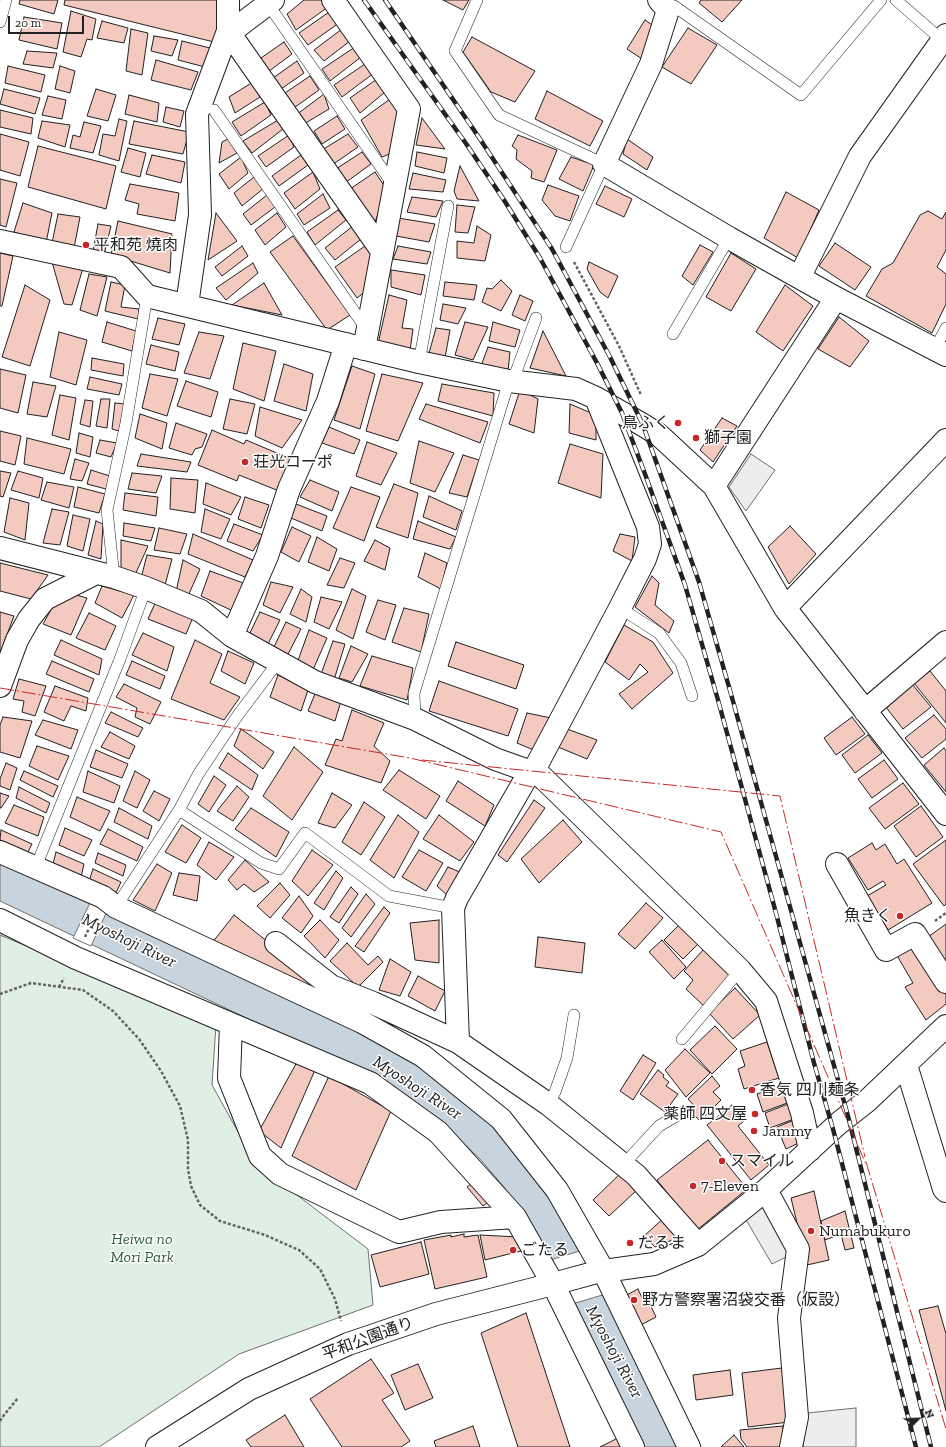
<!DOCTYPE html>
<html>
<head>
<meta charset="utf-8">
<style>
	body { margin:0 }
	#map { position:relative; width:946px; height:1447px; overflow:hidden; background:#fff; font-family:"Zilla Slab",serif }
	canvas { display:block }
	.north { position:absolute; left:898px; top:1399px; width:40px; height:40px; -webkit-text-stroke:3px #fff; paint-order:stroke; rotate:66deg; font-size:11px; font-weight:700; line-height:16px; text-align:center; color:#222 }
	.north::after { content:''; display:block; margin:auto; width:14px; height:18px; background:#222; clip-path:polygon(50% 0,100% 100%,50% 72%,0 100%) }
	.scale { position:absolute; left:8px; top:16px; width:76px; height:18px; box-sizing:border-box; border:2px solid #222; border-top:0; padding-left:5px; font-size:12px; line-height:14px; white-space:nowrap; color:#222; -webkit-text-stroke:3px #fff; paint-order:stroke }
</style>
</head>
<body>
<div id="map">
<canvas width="946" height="1447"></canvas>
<div class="north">N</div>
<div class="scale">20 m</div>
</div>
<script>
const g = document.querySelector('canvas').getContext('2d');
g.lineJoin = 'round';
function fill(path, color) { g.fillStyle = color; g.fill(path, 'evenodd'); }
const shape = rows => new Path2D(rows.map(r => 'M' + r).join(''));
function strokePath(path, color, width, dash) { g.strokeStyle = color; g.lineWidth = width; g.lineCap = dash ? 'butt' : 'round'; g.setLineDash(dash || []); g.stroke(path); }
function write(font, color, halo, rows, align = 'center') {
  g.font = font + ' "Zilla Slab","Noto Sans JP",serif'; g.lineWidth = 3; g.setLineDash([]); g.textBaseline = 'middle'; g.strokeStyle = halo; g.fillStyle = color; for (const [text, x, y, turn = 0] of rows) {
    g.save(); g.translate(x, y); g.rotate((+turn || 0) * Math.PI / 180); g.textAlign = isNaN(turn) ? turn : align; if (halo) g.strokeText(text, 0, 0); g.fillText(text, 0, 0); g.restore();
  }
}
const green = shape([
	[0,935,216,1025,212,1085,256,1164,368,1249,373,1305,239,1354,99,1447,0,1447,0,935]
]);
fill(green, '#e0efe3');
strokePath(green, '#6f6f6f', 1);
const parking = shape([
	[751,454,775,470,746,511,729,487,751,454],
	[764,1204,788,1242,788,1256,772,1264,745,1218,764,1204],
	[856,1408,856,1447,803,1447,807,1413,856,1408]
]);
fill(parking, '#ededed');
strokePath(parking, '#6f6f6f', 1);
const water = shape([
	[0,858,416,1060,502,1133,557,1203,681,1447,642,1447,520,1211,504,1187,480,1159,439,1120,396,1089,0,901,0,858]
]);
fill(water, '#c7d3dd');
strokePath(water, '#6f6f6f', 1);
const pier = shape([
	[92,899,109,907,91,946,73,938,92,899],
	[586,1249,609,1293,569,1305,547,1261,586,1249]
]);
fill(pier, '#fff');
strokePath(pier, '#6f6f6f', 1);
const building = shape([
	[20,0,58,0,54,14,19,4,20,0],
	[65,0,220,0,220,29,214,42,64,5,65,0],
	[304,0,323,0,328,7,296,30,287,14,304,0],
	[443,0,469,0,463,10,443,0],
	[701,0,742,0,722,22,699,3,701,0],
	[332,10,339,23,308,45,299,33,332,10],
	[71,11,96,19,92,40,87,39,81,57,63,52,71,11],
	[24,17,62,23,57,49,19,40,24,17],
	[645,20,655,27,642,59,627,49,645,20],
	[102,21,128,28,124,43,97,38,102,21],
	[688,28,717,45,691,84,662,67,688,28],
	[131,29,148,33,142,75,126,71,131,29],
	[342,29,350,41,324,61,314,50,342,29],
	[154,36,178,40,172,56,151,51,154,36],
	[472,37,535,71,515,102,491,92,463,52,472,37],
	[182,41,210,48,205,67,178,60,182,41],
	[284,42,292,54,268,72,258,60,284,42],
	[355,47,361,57,330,81,322,69,355,47],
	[27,51,57,53,53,68,23,64,27,51],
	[156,60,198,72,191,90,151,80,156,60],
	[297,61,304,73,281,89,273,78,297,61],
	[368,62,374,73,342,97,334,85,368,62],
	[8,66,45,75,41,92,5,83,8,66],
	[60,66,75,71,70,93,55,89,60,66],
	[310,76,319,90,291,110,282,95,310,76],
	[380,77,385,92,360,113,350,98,380,77],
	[253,82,260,97,235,113,229,97,253,82],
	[4,89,40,98,35,114,0,104,4,89],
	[96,89,116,95,108,121,87,116,96,89],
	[547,91,603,121,590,146,535,119,547,91],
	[324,94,329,109,304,124,296,115,324,94],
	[129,95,159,103,157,122,125,114,129,95],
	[48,96,66,100,62,119,42,115,48,96],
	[393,97,400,110,392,153,382,157,361,120,393,97],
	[265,102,271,115,241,136,232,122,265,102],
	[166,107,184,111,180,127,163,122,166,107],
	[0,110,33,118,31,134,0,127,0,110],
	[337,116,345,129,322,144,314,131,337,116],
	[422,118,445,149,416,145,422,118],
	[119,119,127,121,119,161,99,155,103,134,115,136,119,119],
	[278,120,283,129,252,153,243,141,278,120],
	[42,121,70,125,65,147,38,138,42,121],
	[134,121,189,132,183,154,129,144,134,121],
	[84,122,101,126,93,153,70,148,73,135,80,137,84,122],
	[0,134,29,142,20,176,0,170,0,134],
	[348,134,358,147,332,165,322,150,348,134],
	[289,135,294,147,266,167,258,156,289,135],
	[518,135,557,150,544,182,531,178,532,171,516,159,517,150,512,146,518,135],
	[228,139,237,153,219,163,222,142,228,139],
	[627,139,653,157,647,170,623,154,627,139],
	[38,146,116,166,106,209,28,187,38,146],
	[128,148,146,153,140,177,121,172,128,148],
	[362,152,371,164,345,183,336,169,362,152],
	[417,152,447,158,444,173,415,166,417,152],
	[152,155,185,162,181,183,146,174,152,155],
	[301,155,308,165,279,186,272,176,301,155],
	[241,157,248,173,229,189,219,174,241,157],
	[571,157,594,165,583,191,559,179,571,157],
	[460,166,479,201,457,199,454,191,460,166],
	[313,172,320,189,295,209,284,193,313,172],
	[375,172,387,190,375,222,350,189,375,172],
	[413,173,446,180,443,192,409,189,413,173],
	[254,177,264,188,242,206,234,193,254,177],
	[0,179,17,183,6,227,0,225,0,179],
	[130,184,179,193,175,221,137,214,139,204,125,200,130,184],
	[548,185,579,196,570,221,555,216,542,200,548,185],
	[605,186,632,199,624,217,596,204,605,186],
	[786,192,819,210,798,258,764,238,786,192],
	[323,194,330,208,304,225,297,214,323,194],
	[267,195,275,207,251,225,243,214,267,195],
	[412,197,443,201,436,217,407,212,412,197],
	[23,203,52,213,46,243,14,232,23,203],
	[457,205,475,207,468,233,455,232,457,205],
	[338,210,346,220,315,245,307,232,338,210],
	[928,211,942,219,946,212,946,250,937,267,946,274,946,304,932,333,866,296,882,269,893,263,920,215,928,211],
	[216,213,237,241,208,260,216,213],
	[277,213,286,227,265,245,255,230,277,213],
	[58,214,80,217,74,248,52,243,58,214],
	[398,218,435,224,429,242,396,236,398,218],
	[118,221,172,234,170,273,111,255,118,221],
	[98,224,111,226,104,255,93,251,98,224],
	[353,226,361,239,335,260,325,248,353,226],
	[477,226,491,235,485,261,457,258,457,241,474,243,477,226],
	[293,236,350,315,327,330,270,252,293,236],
	[835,243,871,267,855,290,819,266,835,243],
	[700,245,713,252,693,285,682,276,700,245],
	[242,246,248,256,222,276,215,267,242,246],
	[365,246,373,256,366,291,357,298,335,267,365,246],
	[398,246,431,252,427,264,393,259,398,246],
	[0,253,13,256,2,306,0,306,0,253],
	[731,253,756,269,731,311,706,297,731,253],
	[52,262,83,268,72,305,64,304,52,262],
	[589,262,618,276,608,298,600,292,587,269,589,262],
	[253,263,258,273,226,300,216,288,253,263],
	[391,270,425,275,421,295,391,287,391,270],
	[89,274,107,277,97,316,80,310,89,274],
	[501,280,512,291,501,311,482,302,487,288,492,289,501,280],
	[111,282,125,285,121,307,139,309,138,319,105,311,111,282],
	[445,282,477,285,474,300,443,296,445,282],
	[264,283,282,315,232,305,264,283],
	[25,285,50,300,30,366,2,357,25,285],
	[785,285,813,306,783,351,756,332,785,285],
	[389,295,407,300,402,328,413,329,410,351,378,344,389,295],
	[520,295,533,301,525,321,512,315,520,295],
	[443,304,466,308,458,324,440,320,443,304],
	[839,317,869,341,850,367,818,349,839,317],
	[158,318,185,324,179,345,152,339,158,318],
	[107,322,136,331,132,351,102,342,107,322],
	[465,322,488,327,473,360,455,355,465,322],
	[493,322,520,330,515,347,489,341,493,322],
	[436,328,450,330,445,358,429,353,436,328],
	[543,331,566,376,530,368,543,331],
	[59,332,87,340,76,385,50,377,59,332],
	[199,332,224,336,210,379,184,373,199,332],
	[243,343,276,351,264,401,233,389,243,343],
	[151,345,179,352,175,371,146,364,151,345],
	[488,347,510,352,508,371,481,366,488,347],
	[92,358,124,364,123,376,91,370,92,358],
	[284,364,313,374,306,411,274,401,284,364],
	[352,366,375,374,360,429,334,420,352,366],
	[0,369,26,375,18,413,0,408,0,369],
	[150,374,178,379,167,416,142,408,150,374],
	[382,374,423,383,398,441,366,431,382,374],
	[90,377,122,384,119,395,87,389,90,377],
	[186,381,218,392,211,417,177,406,186,381],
	[33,382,56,386,47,417,27,414,33,382],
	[442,384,494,393,493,416,438,401,442,384],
	[520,390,538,399,534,433,509,424,520,390],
	[60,395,76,398,69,440,52,435,60,395],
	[101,399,110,399,107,428,96,426,101,399],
	[230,399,255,404,247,434,223,429,230,399],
	[85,400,93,401,90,427,80,424,85,400],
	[115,403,125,404,119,431,112,429,115,403],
	[426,404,488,422,480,443,419,419,426,404],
	[570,404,596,415,596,440,569,433,570,404],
	[260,407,302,420,282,448,255,436,260,407],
	[140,414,167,423,162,449,135,438,140,414],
	[722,418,737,426,713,462,700,450,722,418],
	[176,423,207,434,202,447,195,449,192,455,169,448,176,423],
	[329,427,360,440,354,454,322,443,329,427],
	[212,430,244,444,246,440,291,459,279,491,239,475,237,481,198,465,212,430],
	[0,431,21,436,15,465,0,461,0,431],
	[79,433,93,437,90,457,76,453,79,433],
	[27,438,71,449,64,474,24,464,27,438],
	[100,440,117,443,111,457,96,453,100,440],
	[419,441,454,453,435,492,410,483,419,441],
	[367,442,397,453,381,485,356,476,367,442],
	[570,444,603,454,601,498,558,483,570,444],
	[141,454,191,462,187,472,137,466,141,454],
	[463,455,479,460,467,497,449,493,463,455],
	[75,459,89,463,82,481,70,479,75,459],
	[91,470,110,476,106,489,87,484,91,470],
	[0,471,11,473,3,497,0,496,0,471],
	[18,471,43,478,39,498,11,490,18,471],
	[132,473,162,476,156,493,128,489,132,473],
	[171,478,198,480,195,513,170,509,171,478],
	[310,480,339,492,332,511,300,497,310,480],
	[47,482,74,487,69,508,41,500,47,482],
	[206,483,241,497,231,515,203,504,206,483],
	[394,484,418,493,408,538,376,527,394,484],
	[78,487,105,494,99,513,74,507,78,487],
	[351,487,380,497,364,541,333,528,351,487],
	[125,493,158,497,156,516,123,510,125,493],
	[429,496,462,511,456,530,423,517,429,496],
	[245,497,269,505,261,528,238,519,245,497],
	[10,498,29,503,25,540,4,532,10,498],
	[296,504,327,516,322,531,291,518,296,504],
	[52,509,69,512,60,545,43,543,52,509],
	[205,509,230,519,221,539,201,532,205,509],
	[73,515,90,519,83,551,67,546,73,515],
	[96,521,103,524,101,559,88,555,96,521],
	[418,521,456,537,450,549,413,539,418,521],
	[124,523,155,528,151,541,123,536,124,523],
	[234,524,263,535,253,551,227,541,234,524],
	[790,526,816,554,789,584,768,547,790,526],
	[292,527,311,536,299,562,281,552,292,527],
	[159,528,187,534,180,554,154,550,159,528],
	[193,534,253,560,245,577,188,554,193,534],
	[620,534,635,537,632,561,613,551,620,534],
	[317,537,337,549,329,571,308,562,317,537],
	[121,540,148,546,135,575,121,571,121,540],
	[375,540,390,548,385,570,364,561,375,540],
	[425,553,447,563,441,589,418,577,425,553],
	[147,555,172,559,165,585,141,578,147,555],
	[340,558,355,563,344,588,327,585,340,558],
	[183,560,200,569,188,596,176,592,183,560],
	[0,563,48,575,31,599,0,591,0,563],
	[210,571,246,584,235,612,201,596,210,571],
	[652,576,659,583,655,605,674,621,669,633,635,607,652,576],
	[271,582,293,587,280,613,263,605,271,582],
	[102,586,134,595,122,618,95,603,102,586],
	[301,589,312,597,306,622,290,614,301,589],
	[352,589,366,596,353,639,336,630,352,589],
	[76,595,87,598,71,635,43,624,53,606,76,595],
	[321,597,342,602,329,629,314,622,321,597],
	[157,599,194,615,186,634,148,619,157,599],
	[378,600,396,605,385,640,366,632,378,600],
	[404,608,429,614,421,652,392,642,404,608],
	[0,612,14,616,0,653,0,612],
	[260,612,280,620,268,644,249,635,260,612],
	[89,613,116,626,105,650,76,638,89,613],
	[286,622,301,629,287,656,274,647,286,622],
	[624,625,653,642,673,673,632,709,619,694,648,672,640,664,629,680,605,662,624,625],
	[309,630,327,638,312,672,296,666,309,630],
	[143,633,174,647,167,671,132,655,143,633],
	[61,640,102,659,99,675,54,655,61,640],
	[195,640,222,654,210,683,240,697,224,720,171,699,195,640],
	[333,641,345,644,334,680,321,674,333,641],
	[456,642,524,665,516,689,448,666,456,642],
	[351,646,368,654,352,682,339,678,351,646],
	[228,651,254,663,245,684,221,671,228,651],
	[372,656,413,668,407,700,360,686,372,656],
	[52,661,94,679,89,692,46,674,52,661],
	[132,661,165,676,160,689,126,675,132,661],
	[930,671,946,691,946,723,914,683,930,671],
	[278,675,308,690,301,711,270,697,278,675],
	[19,679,46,686,35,716,22,712,24,701,13,699,19,679],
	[439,681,518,709,508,736,429,711,439,681],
	[124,684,161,702,150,724,135,717,137,708,116,697,124,684],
	[912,684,931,707,903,729,885,706,912,684],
	[55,686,88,698,86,711,71,706,64,721,44,712,55,686],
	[317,689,341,701,335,721,308,711,317,689],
	[352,710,384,723,374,746,390,761,381,783,325,765,336,739,342,741,352,710],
	[111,712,143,728,138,737,105,723,111,712],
	[527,713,551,718,536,751,517,743,527,713],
	[934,715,946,729,946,739,922,758,905,738,934,715],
	[3,717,32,721,20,758,0,752,0,725,3,717],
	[852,717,865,734,836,755,824,738,852,717],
	[43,720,78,730,71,749,35,735,43,720],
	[241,729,274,752,263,769,234,746,241,729],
	[567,729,597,740,587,759,558,747,567,729],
	[110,732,135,746,129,759,101,747,110,732],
	[868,735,882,753,855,773,842,755,868,735],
	[37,746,69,756,58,780,29,766,37,746],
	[294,747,323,772,292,820,263,796,294,747],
	[944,748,946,751,946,792,924,765,944,748],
	[96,750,128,764,122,778,90,767,96,750],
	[228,753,258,775,252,790,219,768,228,753],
	[884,760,898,779,872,798,858,779,884,760],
	[6,763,17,768,10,790,0,786,0,779,6,763],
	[399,770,440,796,426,819,383,790,399,770],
	[24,771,58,786,53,797,20,780,24,771],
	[88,771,120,786,114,803,83,792,88,771],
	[135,771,150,780,137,808,123,801,135,771],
	[214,776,226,785,209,812,198,804,214,776],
	[458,781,494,805,485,826,446,801,458,781],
	[903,783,919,804,885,829,869,808,903,783],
	[237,786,249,797,233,821,217,811,237,786],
	[19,787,50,803,46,813,16,798,19,787],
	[154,791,170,799,159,821,143,811,154,791],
	[0,793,9,796,1,808,0,808,0,793],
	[332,793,352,805,335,828,318,823,332,793],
	[77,797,110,811,100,831,70,817,77,797],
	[534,800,545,808,507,862,498,855,534,800],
	[364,802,385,817,361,855,342,842,364,802],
	[14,805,44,817,38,836,5,823,14,805],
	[921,806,943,837,916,857,894,826,921,806],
	[119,808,152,826,148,839,114,822,119,808],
	[251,808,289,832,276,857,235,829,251,808],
	[398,815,419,832,394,878,370,860,398,815],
	[439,815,474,842,460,861,423,839,439,815],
	[563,820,582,842,539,883,521,859,563,820],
	[182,825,201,838,186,863,165,852,182,825],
	[65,828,92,840,84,856,59,845,65,828],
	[108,829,143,847,137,861,100,844,108,829],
	[1,830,32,844,28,852,0,840,1,830],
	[946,840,946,904,944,906,913,864,946,840],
	[209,842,234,857,216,880,197,865,209,842],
	[872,843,876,850,885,844,897,864,904,859,932,903,888,930,867,896,886,885,883,881,868,890,848,858,872,843],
	[312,850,333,865,308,896,292,881,312,850],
	[419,850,443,863,426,891,402,877,419,850],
	[56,852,84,864,81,877,52,868,56,852],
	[98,853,126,865,123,876,95,863,98,853],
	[245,860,269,882,254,892,244,884,237,890,228,880,245,860],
	[157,864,172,873,155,911,133,900,157,864],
	[448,867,462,873,449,897,437,886,448,867],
	[93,869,121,882,116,893,89,881,93,869],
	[336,871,343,878,324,910,314,903,336,871],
	[179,873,200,876,197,901,173,895,179,873],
	[280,883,290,895,270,918,257,906,280,883],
	[351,887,358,894,339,923,330,917,351,887],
	[366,894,375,904,351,937,342,928,366,894],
	[299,896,313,916,301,933,282,918,299,896],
	[646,903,663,918,635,949,618,934,646,903],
	[384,907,390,913,364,952,355,946,384,907],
	[234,915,317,981,314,989,212,943,234,915],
	[320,920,339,940,325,958,304,936,320,920],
	[439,920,439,963,415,960,410,923,439,920],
	[946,924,946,967,928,937,946,924],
	[679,925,698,944,683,959,664,940,679,925],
	[538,937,585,943,582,973,535,967,538,937],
	[662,940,686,967,674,979,649,952,662,940],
	[914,940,946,994,946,1004,926,1020,905,987,913,983,895,952,914,940],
	[347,943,368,965,378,956,383,962,358,987,330,961,347,943],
	[704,949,734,977,706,1008,686,989,693,980,684,971,704,949],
	[390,959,411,972,400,996,379,990,390,959],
	[418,976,445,991,435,1011,408,996,418,976],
	[735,988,760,1015,733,1039,709,1013,735,988],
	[715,1026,737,1049,712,1074,690,1050,715,1026],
	[767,1042,779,1078,744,1089,738,1069,745,1066,740,1051,767,1042],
	[685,1049,710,1073,686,1097,665,1070,685,1049],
	[643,1055,656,1063,633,1100,620,1091,643,1055],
	[297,1062,315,1070,281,1148,259,1131,297,1062],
	[658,1070,664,1075,663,1077,669,1082,666,1086,678,1094,665,1112,640,1094,658,1070],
	[329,1076,391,1111,356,1190,292,1156,329,1076],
	[712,1076,720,1086,713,1092,721,1100,700,1121,691,1112,696,1108,688,1099,712,1076],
	[784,1084,790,1102,763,1112,757,1094,784,1084],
	[788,1104,794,1119,770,1128,765,1113,788,1104],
	[732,1105,744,1121,738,1126,769,1165,751,1180,707,1125,732,1105],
	[794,1120,803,1141,786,1149,777,1127,794,1120],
	[708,1140,747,1189,697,1230,657,1180,708,1140],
	[622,1172,638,1189,609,1216,593,1200,622,1172],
	[476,1180,492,1199,483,1206,467,1187,476,1180],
	[814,1191,829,1260,807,1265,791,1198,814,1191],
	[845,1211,854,1248,845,1250,841,1234,825,1240,821,1221,845,1211],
	[665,1217,682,1236,655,1247,644,1236,665,1217],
	[464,1234,464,1237,478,1235,487,1277,435,1289,424,1240,451,1235,451,1237,464,1234],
	[480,1235,518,1237,525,1250,485,1260,480,1235],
	[421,1242,429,1274,380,1287,371,1255,421,1242],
	[638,1289,643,1300,647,1298,656,1317,639,1326,625,1296,638,1289],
	[938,1306,946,1334,946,1411,919,1310,938,1306],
	[526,1313,570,1447,518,1447,481,1333,526,1313],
	[371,1359,394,1393,382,1400,410,1441,401,1447,342,1447,310,1399,371,1359],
	[418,1364,433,1398,405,1410,391,1375,418,1364],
	[782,1368,789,1422,748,1427,742,1373,782,1368],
	[730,1370,733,1395,696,1400,693,1375,730,1370],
	[285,1415,304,1447,251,1447,246,1440,285,1415],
	[473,1426,480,1447,436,1447,434,1441,473,1426],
	[783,1426,782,1447,747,1447,741,1439,740,1430,783,1426],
	[734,1435,744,1447,721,1447,734,1435],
	[622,1436,628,1447,600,1447,622,1436]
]);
fill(building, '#f3c9c0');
strokePath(building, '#222', 1);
const service = shape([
	[477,0,455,51,499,115,604,164,566,247],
	[896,0,942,40],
	[268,4,394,186],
	[674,6,801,95,881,0],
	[0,22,6,0],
	[214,110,367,330],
	[673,334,729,238],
	[935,349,946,328],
	[419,362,448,206],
	[114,577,107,510,126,423,147,296],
	[620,608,659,633,681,663,692,696],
	[415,719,414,693,509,381,516,372,536,318],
	[179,810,261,863,279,869,305,833,389,896,453,908],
	[35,869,120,659,146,588],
	[116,907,179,810,199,773,238,715,278,662],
	[682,1039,740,970],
	[548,1104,555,1092,567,1058,574,1015],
	[624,1164,659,1126,685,1111]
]);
const minor = shape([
	[228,0,228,31,382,251],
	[333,0,409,109,364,349],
	[659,0,668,10,651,64,604,164,729,238,836,298,946,355],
	[0,241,121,267,147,296,419,362,509,381,576,389,596,398,643,425,659,435,714,486,785,608,946,814],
	[800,276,860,156,946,35],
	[187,305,200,215,197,114,228,31,236,28,273,0],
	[714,486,836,298],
	[0,548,114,577,146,588,201,611,232,636,315,682,415,719,495,759,540,775,740,970,766,1001,802,1113,810,1150],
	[785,608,946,440],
	[232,636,267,556,289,489,328,401,346,344],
	[0,686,17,640,29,619,45,599,96,573],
	[865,711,946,642],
	[0,852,103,897,116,907,362,1022,423,1056,501,1119,557,1190,604,1272,689,1447],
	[837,864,886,950,915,934,946,982],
	[0,920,76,958,370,1083,438,1132,515,1217,553,1284,633,1447],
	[276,943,331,986,373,1003,458,1042,548,1104,636,1175,698,1245],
	[231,1024,229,1078,260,1156,280,1174,399,1232,441,1222,515,1217],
	[458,1042,453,908,457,898,525,780,533,772,620,608,645,559,650,544,648,527,596,398],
	[906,1065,944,1189,946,1191],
	[766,1190,798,1249,789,1318,797,1417,791,1447],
	[157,1447,249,1389,348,1344,436,1314,553,1284,597,1272,654,1264,698,1245,766,1190,839,1123,867,1101,946,1026]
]);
strokePath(service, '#222', 12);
strokePath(minor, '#222', 24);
strokePath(shape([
	[574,262,619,346,641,395],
	[935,921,946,913],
	[85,937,93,919],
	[59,987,64,978],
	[0,994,31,983,83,990,113,1011,139,1039,161,1071,180,1106,188,1140,188,1169,191,1186,200,1205,220,1221,265,1235,299,1250,320,1269,335,1299,341,1321],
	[0,1421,4,1415,18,1398]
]), '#646464', 2.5, [3, 2]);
strokePath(service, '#fff', 11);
strokePath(minor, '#fff', 22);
const rail = shape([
	[364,0,467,145,504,200,540,258,597,363,622,413,645,474,685,585,718,700,776,913,814,1063,833,1129,916,1447],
	[385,0,478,136,552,249,610,357,643,425,699,582,731,694,848,1116,931,1447]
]);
strokePath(rail, '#222', 4.5);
strokePath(rail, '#fff', 3, [9]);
strokePath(shape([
	[0,688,410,758,721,832,866,1164],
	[422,760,780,796,865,1157],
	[866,1162,946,1429]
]), '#c62828', 1, [14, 3, 2, 3]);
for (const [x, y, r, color] of [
	[86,245,4,"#c62828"],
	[678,423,4,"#c62828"],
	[696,438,4,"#c62828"],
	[245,462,4,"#c62828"],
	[900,916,4,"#c62828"],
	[752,1090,4,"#c62828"],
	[755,1114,4,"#c62828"],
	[754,1131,4,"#c62828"],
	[722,1161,4,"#c62828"],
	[693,1186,4,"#c62828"],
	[811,1231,4,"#c62828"],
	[630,1243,4,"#c62828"],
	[513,1250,4,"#c62828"],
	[634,1300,4,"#c62828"]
]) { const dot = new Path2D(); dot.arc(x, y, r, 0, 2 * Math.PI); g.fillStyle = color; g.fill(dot); strokePath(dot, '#fff', 1.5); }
write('16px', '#222', '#fff', [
	["平和苑 燒肉",94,245],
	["鳥ふく",670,423,"right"],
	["獅子園",704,438],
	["荘光コーポ",253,462],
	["魚きく",892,916,"right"],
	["香気 四川麺条",760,1090],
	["薬師 四文屋",747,1114,"right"],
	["Jammy",762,1131],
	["スマイル",730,1161],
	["7-Eleven",701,1186],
	["Numabukuro",819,1231],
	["だるま",638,1243],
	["ごたる",521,1250],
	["野方警察署沼袋交番（仮設）",642,1300]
], 'left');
write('italic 16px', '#2f5e38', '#fff', [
	["Heiwa no",142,1239],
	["Mori Park",142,1257]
]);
write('16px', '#222', '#fff', [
	["平和公園通り",368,1339,-20]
]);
write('italic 17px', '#222', '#fff', [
	["Myoshoji River",129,941,26],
	["Myoshoji River",417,1088,33],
	["Myoshoji River",614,1352,62]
]);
</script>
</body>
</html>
